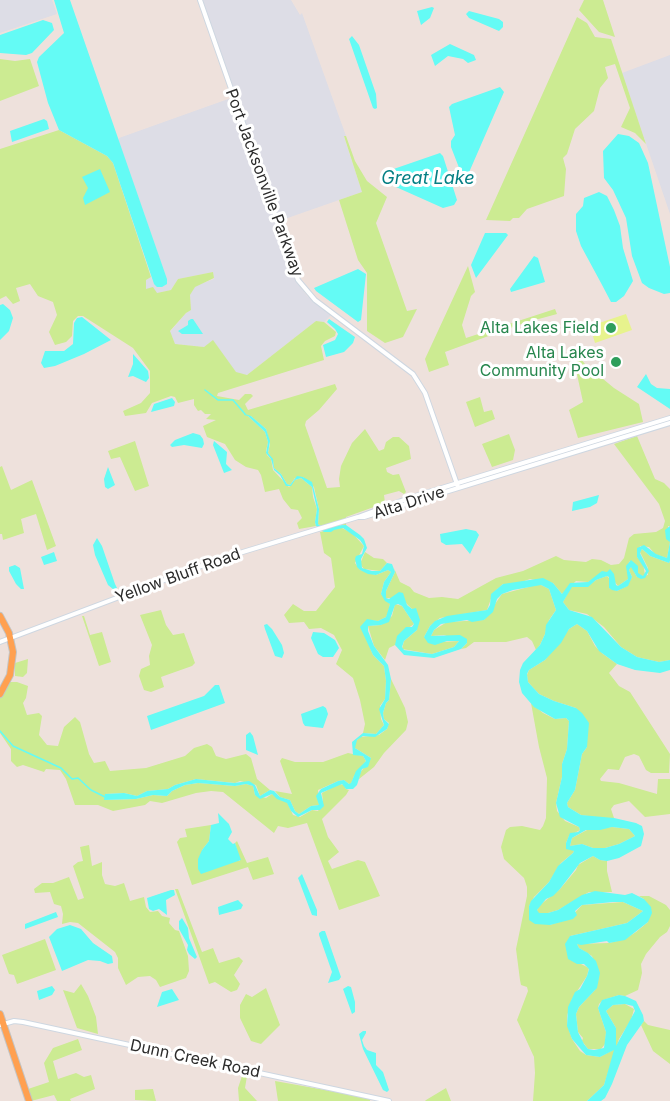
<!DOCTYPE html>
<html>
<head>
<meta charset="utf-8">
<style>
	body { margin:0 }
	canvas { display:block; background:#eee1dc }
</style>
</head>
<body>
<canvas width="670" height="1101"></canvas>
<script>
const g = document.querySelector('canvas').getContext('2d');
g.lineJoin = 'round';
function fill(path, color) { g.fillStyle = color; g.fill(path, 'evenodd'); }
const shape = rows => new Path2D(rows.map(r => 'M' + r).join(''));
function strokePath(path, color, width, dash) { g.strokeStyle = color; g.lineWidth = width; g.lineCap = dash ? 'butt' : 'round'; g.setLineDash(dash || []); g.stroke(path); }
function write(font, color, halo, rows, align = 'center') {
  g.font = font + ' Inter,sans-serif'; g.lineWidth = 6; g.setLineDash([]); g.textBaseline = 'middle'; g.strokeStyle = halo; g.fillStyle = color; for (const [text, x, y, turn = 0] of rows) {
    g.save(); g.translate(x, y); g.rotate((+turn || 0) * Math.PI / 180); g.textAlign = isNaN(turn) ? turn : align; if (halo) g.strokeText(text, 0, 0); g.fillText(text, 0, 0); g.restore();
  }
}
fill(shape([
	[0,0,52,0,57,14,0,33],
	[202,0,291,0,300,15,302,13,346,136,344,137,362,192,279,221],
	[670,55,670,214,622,73],
	[231,98,294,278,307,296,331,315,324,322,316,321,247,375,236,373,213,341,204,347,175,344,170,332,186,313,191,310,190,295,195,286,214,279,213,272,178,279,171,290,157,293,146,290,146,280,151,277,154,284,167,279,118,140,119,138]
]), '#dddde6');
fill(shape([
	[584,0,603,0,615,37,599,32,579,10],
	[577,17,587,23,595,37,611,39,646,144,635,133,621,127,630,108,615,64,605,67,608,78,600,88,594,111,575,129,567,154,563,158,566,169,564,196,527,209,519,218,513,218,510,221,486,220],
	[0,59,15,61,30,59,39,86,0,101],
	[59,130,107,156,113,163,151,277,146,280,146,289,153,287,157,293,171,290,178,279,213,272,214,278,195,287,190,295,191,310,186,313,170,331,175,344,204,347,213,340,236,372,247,375,316,321,324,322,336,332,335,336,325,341,321,346,324,360,218,393,217,396,239,400,245,394,251,394,253,396,245,404,248,410,335,384,337,389,319,410,306,421,305,425,327,488,340,487,339,479,341,466,352,443,365,429,379,451,384,449,386,442,393,437,399,437,409,446,411,459,386,468,387,472,393,475,399,474,406,492,404,494,399,491,384,495,385,503,346,517,346,525,321,526,318,524,319,509,314,487,303,477,295,478,290,485,287,484,281,474,274,468,273,460,268,453,270,444,266,429,251,416,248,416,265,432,268,442,266,451,267,455,271,459,273,470,289,487,295,480,301,478,312,487,313,497,317,509,315,522,316,526,299,529,297,523,302,518,298,510,291,509,283,499,279,489,265,492,261,475,258,470,246,467,235,460,225,444,207,437,203,426,216,420,206,419,211,414,205,414,201,410,198,411,194,405,194,399,178,403,175,397,171,396,152,403,146,413,125,416,123,411,141,403,150,393,150,371,133,348,83,316,78,316,73,321,72,336,66,342,55,345,49,332,57,315,53,302,38,296,30,284,16,288,20,301,13,304,6,296,0,299,0,149],
	[344,136,346,136,355,161,367,181,387,197,376,223,407,311,417,309,403,337,385,343,367,331,367,273,358,260,339,200,362,192],
	[468,266,475,292,471,296,462,325,466,338,555,309,557,314,524,323,445,352,449,365,429,372,425,359],
	[571,347,585,364,614,388,639,404,643,422,578,438,569,410,583,402],
	[480,397,484,412,492,410,495,419,475,427,466,402],
	[509,434,515,450,513,460,492,467,482,444],
	[637,436,655,479,664,483,670,489,670,526,668,526,670,542,667,558,655,554,649,547,640,546,637,557,643,563,645,575,642,576,638,574,629,561,628,579,618,586,607,572,588,582,576,581,562,594,553,583,530,579,516,584,503,584,493,593,487,610,440,618,430,626,424,637,441,642,459,641,454,647,432,654,402,649,404,641,417,630,412,609,406,603,392,598,386,598,386,591,395,572,394,568,400,582,410,587,414,592,429,598,442,597,458,599,496,578,523,571,556,556,564,560,586,562,592,559,601,560,611,565,619,564,624,558,629,538,634,534,656,532,663,528,665,521,659,504,614,444],
	[135,441,149,486,135,491,120,457,111,459,108,451],
	[2,466,11,490,32,480,56,546,47,550,36,514,21,519,24,533,3,540,2,534,0,534,0,467],
	[340,527,352,533,364,546,355,563,360,570,376,575,388,570,391,572,384,582,381,594,390,604,388,613,386,617,378,621,367,620,365,636,373,655,384,666,386,681,385,699,380,706,381,719,384,725,376,734,363,733,365,724,360,700,353,678,336,664,342,650,334,635,321,628,309,629,304,622,289,623,284,615,293,604,304,611,316,611,335,587,331,558,324,553,320,532],
	[642,549,650,556,669,563,670,561,670,660,659,662,637,657,621,647,604,627,587,614,569,610,563,602,571,587,588,586,596,580,607,576,610,579,609,588,617,591,627,586,632,577,629,570,631,566,637,577,648,575,648,568,640,552],
	[365,552,374,558,383,559,387,563,380,571,364,569,360,564],
	[536,585,541,585,549,589,556,610,549,620,545,634,540,645,536,650,532,641,527,637,506,642,474,642,466,648,461,649,467,643,444,635,431,636,434,630,447,622,484,620,502,594],
	[395,604,402,606,414,624,404,631,395,645,389,648,385,660,374,646,368,626,381,625,392,616],
	[161,610,166,625,173,635,184,633,195,663,192,666,161,677,164,687,151,692,144,690,139,676,141,669,150,665,149,656,152,645,140,615],
	[82,616,84,616,90,635,102,632,111,662,99,666],
	[577,624,587,631,595,646,603,654,617,664,609,673,619,686,630,692,670,754,669,773,651,773,646,770,639,756,634,754,625,757,619,770,608,769,600,779,601,781,619,783,657,794,658,779,670,779,670,814,645,817,629,801,614,805,611,809,614,818,610,819,581,815,568,807,567,803,575,790,582,754,587,747,576,708,554,701,539,694,528,682,527,675,529,670,545,660,569,629],
	[28,659,27,673,23,677,15,676,15,663],
	[391,679,405,708,408,722,406,730,384,753,374,767,359,779,360,773,371,758,355,748,354,743,360,737,379,735,387,729,389,723,384,719,383,713,386,703,389,700],
	[10,682,17,682,28,686,26,698,23,703,27,715,39,713,42,716,39,735,47,745,58,746,64,727,75,717,80,722,89,754,94,763,105,761,110,771,146,768,185,756,194,748,207,744,212,747,216,756,226,759,246,754,251,758,257,779,270,790,260,796,256,785,240,781,235,783,196,779,175,785,168,789,147,791,137,796,124,793,105,794,105,800,136,799,153,795,167,796,172,791,185,785,198,783,235,786,246,784,253,786,255,795,266,798,272,794,287,802,293,815,300,817,312,810,318,811,323,802,322,793,339,784,344,785,346,789,349,790,346,795,322,819,328,837,339,852,328,861,332,869,358,860,365,862,380,896,339,910,307,823,288,828,278,826,274,833,223,792,211,791,196,793,162,803,150,801,145,805,113,811,98,805,75,805,66,779,60,770,46,769,44,772,23,765,17,767,11,761,11,749,0,733,0,698],
	[531,703,543,713,555,719,566,718,569,721,567,749,562,764,562,777,556,803,557,811,565,821,579,827,580,830,569,836,566,843,574,851,573,853,561,863,549,882,534,897,529,906,550,925,570,918,582,905,623,902,643,911,627,923,570,936,571,959,589,968,587,976,572,999,567,1016,567,1024,572,1039,580,1051,586,1055,600,1057,613,1050,616,1041,616,1028,606,1011,613,1005,625,1004,634,1009,631,1020,619,1039,604,1085,587,1101,533,1101,535,1073,534,1057,517,1020,528,991,527,987,521,985,520,980,516,949,527,896,527,887,524,878,504,859,501,847,506,830,510,827,522,826,540,830,543,826,546,818,547,778,539,747],
	[348,753,363,756,366,761,354,776,351,784,349,784,344,780,338,781,318,790,319,805,311,806,299,814,295,811,290,800,280,797,275,791,292,794,280,761,282,758,295,762,323,762],
	[211,825,209,841,202,850,240,861,235,843,237,841,247,863,268,857,274,874,253,880,248,867,192,885,177,842,180,838,187,837,185,829],
	[612,827,629,829,635,836,619,844,605,848,593,848,582,844,570,846,572,838,587,830],
	[89,845,92,866,102,862,102,875,105,884,115,886,124,883,130,901,144,897,146,907,150,912,158,911,162,916,170,918,169,923,175,930,179,931,188,956,189,971,186,978,160,987,156,980,150,976,138,977,126,985,118,968,118,958,115,952,78,923,70,922,62,924,63,914,61,906,54,904,50,892,35,893,34,889,42,883,53,883,69,877,78,900,84,898,73,866,78,862,83,861,80,847],
	[593,856,600,860,607,861,607,871,612,892,589,892,558,910,548,913,538,913,537,910,540,905,560,889,576,870,578,865],
	[175,889,178,889,202,952,213,948,219,963,239,957,243,961,234,975,240,984,237,990,231,992,215,982,209,984],
	[639,896,649,896,666,905,670,910,670,926,667,932,660,937,646,954,641,964,642,973,638,990,625,996,619,995,603,1000,599,1004,598,1008,606,1032,605,1044,601,1049,588,1049,582,1041,583,1038,578,1032,576,1014,579,1007,595,990,599,976,592,956,579,948,577,944,609,943,625,939,636,932,648,922,644,899],
	[45,939,56,970,17,984,14,975,9,974,2,955],
	[81,984,88,996,96,1017,98,1034,77,1028,63,990,74,993],
	[266,988,280,1025,261,1044,251,1041,240,1018,240,1005,246,994,252,997],
	[644,1021,648,1025,670,1030,670,1064,653,1051,641,1025],
	[78,1039,82,1050,53,1061,58,1079,76,1073,84,1077,91,1075,95,1089,70,1099,71,1101,57,1101,54,1095,31,1101,28,1089,49,1082,44,1063,53,1048],
	[242,1076,247,1076,245,1088,257,1101,239,1101,238,1088],
	[275,1081,370,1098,370,1101,278,1101],
	[446,1088,451,1101,425,1101,426,1100],
	[153,1089,156,1101,135,1100,135,1090]
]), '#cceb92');
fill(shape([
	[626,314,632,330,595,343,590,326]
]), '#e7f38d');
fill(shape([
	[54,0,70,0,167,279,167,284,162,287,157,287,154,284,113,163,107,156,59,130,48,103,37,62,39,57,64,33],
	[432,7,434,8,430,18,421,25,417,11],
	[469,11,499,19,503,22,503,27,499,31,469,18,466,14],
	[43,20,52,23,54,30,32,53,26,55,0,53,0,35],
	[352,36,359,45,376,94,377,108,375,109,373,108,349,39],
	[450,44,474,55,476,60,468,63,463,59,448,56,435,66,431,55],
	[500,87,504,92,467,177,463,178,451,147,451,141,455,135,449,107,452,104],
	[44,119,47,121,49,129,12,142,10,131],
	[618,134,629,136,639,143,648,163,670,267,670,293,664,294,649,288,642,283,632,256,626,218,613,190,604,178,603,151],
	[440,153,443,156,457,200,454,205,443,208,387,183,382,176,382,173],
	[100,169,110,192,85,205,83,198,88,188,82,177],
	[599,192,607,196,614,210,620,226,623,248,633,281,624,296,616,302,611,302,601,283,581,246,576,231,576,214,583,206,584,198],
	[485,233,506,233,508,235,476,278,471,265],
	[534,256,538,258,545,282,511,292,510,289],
	[358,269,366,274,361,320,358,322,316,291,314,288],
	[3,304,10,310,13,318,9,331,0,340,0,305],
	[82,317,111,340,84,354,55,366,44,368,41,363,45,351,64,351,73,344,74,323,77,318],
	[191,319,193,319,203,334,182,334,178,331,188,325,188,321],
	[329,319,355,337,353,343,344,352,326,357,323,345,335,340,338,334,335,329,327,322],
	[133,354,148,371,149,378,146,382,133,376,128,377,133,364],
	[646,374,651,384,657,388,670,389,670,409,637,387],
	[172,398,175,402,174,406,151,412,154,404],
	[245,414,251,416,266,429,270,441,268,453,273,459,274,468,281,474,287,484,290,485,297,476,303,477,312,482,319,509,318,524,321,526,346,525,360,535,364,539,367,548,361,559,362,568,372,571,380,571,387,563,392,564,395,572,386,591,386,598,389,599,399,592,403,593,407,605,412,609,416,608,420,620,417,630,404,641,402,647,404,650,432,654,454,647,459,641,447,641,435,645,428,643,424,637,430,626,435,621,447,616,487,610,490,605,491,594,503,584,543,578,553,583,562,594,570,583,588,582,602,571,607,572,610,569,614,574,616,585,618,586,628,579,626,566,631,560,638,566,638,573,643,576,646,571,637,557,637,548,644,545,656,554,667,558,670,542,666,539,665,530,670,526,670,561,669,563,650,556,642,549,640,553,649,571,645,578,641,579,637,577,631,567,629,570,632,577,628,586,617,591,612,590,609,588,609,577,607,576,596,580,588,587,572,587,563,602,569,610,592,617,621,647,637,657,659,662,670,660,670,670,660,673,635,670,617,664,599,651,587,631,577,624,569,629,561,643,545,660,529,670,527,674,528,682,539,694,554,701,576,708,582,713,589,723,587,747,582,754,575,790,567,803,568,807,581,815,614,818,636,823,642,826,644,834,641,846,619,858,607,861,600,860,593,856,580,863,560,889,553,896,546,899,537,910,539,913,548,913,558,910,582,895,595,891,625,895,632,893,644,899,651,907,652,913,648,922,625,940,609,943,607,941,581,945,577,944,579,948,588,953,596,961,600,973,597,988,579,1007,576,1014,578,1032,584,1044,588,1049,594,1050,604,1048,606,1032,598,1008,602,1000,619,995,625,996,636,1001,643,1015,644,1021,627,1045,612,1084,605,1098,601,1101,587,1101,604,1085,614,1050,600,1057,586,1055,572,1039,567,1026,568,1007,575,992,580,989,587,976,589,969,584,964,577,964,568,959,565,944,570,936,627,923,643,911,623,902,613,902,582,905,575,911,577,915,573,919,550,925,535,924,529,920,529,906,531,901,549,882,558,866,573,853,574,851,566,849,566,843,570,833,578,832,580,830,579,827,560,817,556,803,562,777,562,764,567,749,569,721,566,718,555,719,534,707,522,693,519,682,520,670,523,663,540,645,545,634,546,625,556,610,549,589,541,585,513,590,502,594,497,599,493,612,484,620,472,622,467,620,441,624,434,630,431,636,460,635,467,639,467,643,461,649,434,658,404,655,395,645,397,636,406,627,412,627,414,624,402,606,398,604,395,605,389,622,381,625,368,626,368,631,374,646,388,665,391,679,389,700,386,703,383,713,384,719,389,724,387,729,375,737,363,736,357,740,355,748,371,758,368,767,362,769,357,785,353,789,346,789,342,784,321,793,324,806,320,810,312,810,298,817,291,811,287,803,277,799,272,794,260,799,255,795,253,786,246,784,235,786,198,783,185,785,172,791,167,796,153,795,136,799,104,800,105,794,124,793,137,796,147,791,168,789,175,785,196,779,234,783,249,781,255,785,260,796,270,790,274,791,280,797,290,800,295,811,299,814,311,806,319,805,316,796,321,789,338,781,344,780,349,784,351,783,356,771,366,761,363,756,353,755,352,742,363,733,376,734,384,725,379,709,385,699,386,681,384,666,373,655,360,627,367,619,378,621,386,617,390,604,385,601,381,594,384,582,391,572,388,570,376,575,368,574,360,570,357,567,355,559,356,556,362,554,364,546,360,540,343,528,334,530,331,532,324,532,316,526,315,522,317,509,312,487,301,478,295,480,291,486,286,486,280,475,274,470,271,459,266,453,268,442,265,432,248,416,244,415],
	[612,827,629,829,635,836,619,844,605,848,593,848,582,844,570,846,572,838,586,830,600,830],
	[625,1004,633,1006,635,1011,616,1046,616,1028,606,1011,613,1005],
	[193,433,200,435,203,439,204,444,202,448,184,445,172,447,170,445,175,440],
	[214,441,227,452,226,464,232,470,224,473,213,445],
	[108,467,115,485,108,489,105,487,104,479],
	[599,495,597,503,590,507,572,511,573,502],
	[466,529,476,531,479,535,470,554,462,544,446,545,441,542,440,534],
	[97,538,102,546,115,584,117,588,114,590,108,585,95,555,93,545],
	[54,552,57,561,44,565,41,557],
	[15,565,20,568,24,589,21,589,16,584,9,571,9,567],
	[267,624,272,629,282,645,284,653,282,658,275,656,265,629,264,625],
	[313,632,324,633,335,640,339,648,333,657,323,657,318,654,311,638],
	[215,685,219,685,225,703,151,730,147,716,204,696],
	[323,706,326,708,328,714,323,728,305,726,303,723,301,714],
	[250,732,253,736,258,755,246,750,246,735],
	[218,813,229,824,232,832,228,839,233,844,235,843,241,860,201,874,198,869,198,859,202,850,209,841,211,825,219,823],
	[302,874,317,910,317,916,312,915,298,878],
	[171,890,174,890,175,895,166,900,167,915,159,909,153,911,149,909,147,898],
	[238,900,243,905,241,909,219,915,218,907],
	[56,912,58,917,25,929,25,924],
	[182,918,188,928,189,938,197,957,195,959,189,954,187,950,188,945,179,929,179,921],
	[70,925,81,929,93,943,112,956,113,963,108,964,100,961,88,960,62,971,49,937,57,929],
	[322,931,325,931,341,977,339,980,328,983,332,972,319,935,319,933],
	[52,986,55,990,52,995,39,1000,37,991],
	[348,986,351,987,355,1002,355,1012,352,1014,343,989],
	[172,989,179,1000,157,1007,162,992],
	[363,1031,366,1031,366,1033,362,1040,364,1046,367,1050,376,1053,376,1065,383,1072,389,1090,387,1092,383,1090,363,1049,359,1034]
]), '#64fbf5');
strokePath(shape([
	[205,390,218,400,233,400,245,414],
	[0,731,13,746,61,768,72,779,78,778,91,790,105,797]
]), '#64fbf5', 1.5);
const minor = shape([
	[200,0,298,280,315,300,413,374,425,393,458,487],
	[359,517,364,517,670,423],
	[0,642,223,558,358,517,409,498,670,418],
	[0,1025,14,1021,23,1022,389,1101]
]);
const major = shape([
	[0,616,9,633,13,652,10,675,0,694],
	[0,1014,29,1101]
]);
strokePath(minor, '#ced7e1', 6);
strokePath(major, '#c4c4c4', 8);
strokePath(minor, '#fff', 4);
strokePath(major, '#ffa050', 6);
for (const [x, y, r, color] of [
	[611,328,6,"#2e9e5b"],
	[616,362,6,"#2e9e5b"]
]) { const dot = new Path2D(); dot.arc(x, y, r, 0, 2 * Math.PI); g.fillStyle = color; g.fill(dot); strokePath(dot, '#fff', 2); }
write('16px', '#2b2b2b', '#fff', [
	["Port Jacksonville Parkway",264,183,70],
	["Alta Drive",409,503,-18],
	["Yellow Bluff Road",178,576,-20],
	["Dunn Creek Road",195,1059,12]
]);
write('16px', '#27864d', '#fff', [
	["Alta Lakes Field",599,328],
	["Alta Lakes",604,353],
	["Community Pool",604,371]
], 'right');
write('italic 18px', '#047f84', '#fff', [
	["Great Lake",428,179]
]);
</script>
</body>
</html>
